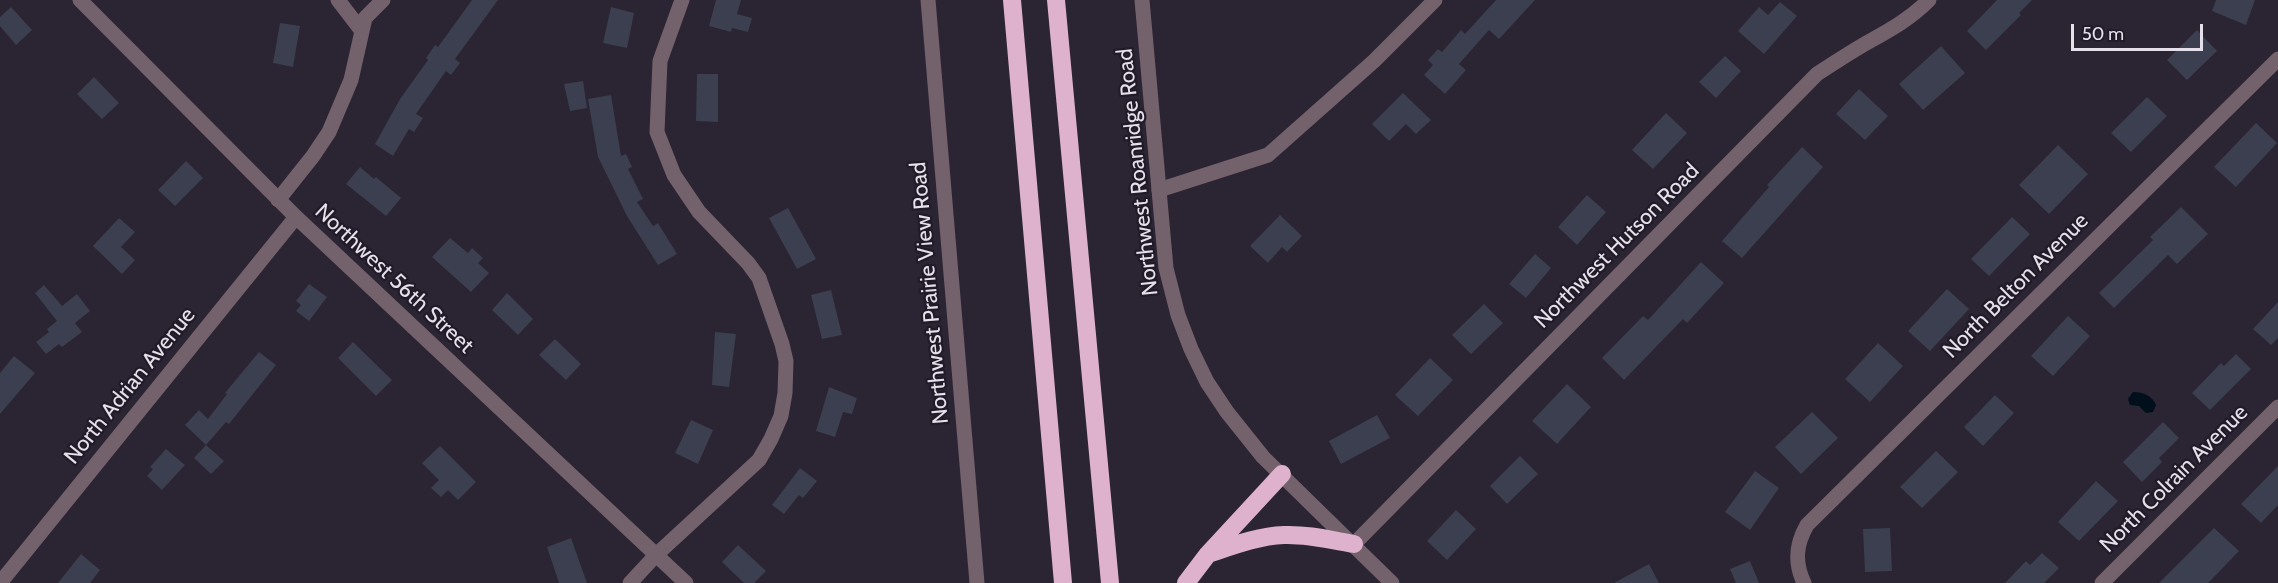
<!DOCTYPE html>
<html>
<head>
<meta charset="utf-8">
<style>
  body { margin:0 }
  #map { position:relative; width:2278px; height:583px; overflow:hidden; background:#2b2432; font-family:Cabin,sans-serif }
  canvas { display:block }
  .scale { position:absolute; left:2071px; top:24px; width:132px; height:27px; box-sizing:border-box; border:3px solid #e5e0ea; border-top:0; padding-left:8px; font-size:18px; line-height:21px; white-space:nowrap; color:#e5e0ea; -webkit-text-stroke:4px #211a28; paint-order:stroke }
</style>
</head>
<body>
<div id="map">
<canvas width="2278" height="583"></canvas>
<div class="scale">50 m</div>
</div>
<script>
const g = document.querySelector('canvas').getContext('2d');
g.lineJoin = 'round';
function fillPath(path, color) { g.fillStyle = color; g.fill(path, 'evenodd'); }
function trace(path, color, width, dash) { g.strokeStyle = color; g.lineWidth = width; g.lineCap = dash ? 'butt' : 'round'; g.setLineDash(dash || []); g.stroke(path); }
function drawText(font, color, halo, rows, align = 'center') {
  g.font = font + ' Cabin,sans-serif'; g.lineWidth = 4.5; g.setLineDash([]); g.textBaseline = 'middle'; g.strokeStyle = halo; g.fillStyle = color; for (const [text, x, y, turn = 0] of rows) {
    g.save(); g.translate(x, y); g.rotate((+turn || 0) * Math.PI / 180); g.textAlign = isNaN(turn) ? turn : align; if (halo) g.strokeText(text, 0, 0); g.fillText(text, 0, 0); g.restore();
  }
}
const water = new Path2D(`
  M 2133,392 C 2144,392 2152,396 2156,405 L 2153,412 L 2146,413 L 2139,406 L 2130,405 L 2128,399 Z`);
const building = new Path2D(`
  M 472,0 L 498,0 L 455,59 L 460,63 L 451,75 L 446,71 L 416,114 L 423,118 L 414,132 L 409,129 L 393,156 L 375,144 L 400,99 L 428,60 L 426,58 L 435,45 L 438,47 Z
  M 716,0 L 741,0 L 737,14 L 752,18 L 748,32 L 732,28 L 731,32 L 709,26 Z
  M 1496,0 L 1535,0 L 1499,39 L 1489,30 L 1459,64 L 1466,70 L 1445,94 L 1424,75 L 1433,65 L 1428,60 L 1438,49 L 1442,52 L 1461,30 L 1465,34 Z
  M 1997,0 L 2032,0 L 2019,13 L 2021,15 L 1986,50 L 1967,31 Z
  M 2216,0 L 2255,0 L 2246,25 L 2212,11 Z
  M 1780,2 L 1797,16 L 1764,54 L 1738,31 L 1759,7 L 1768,15 Z
  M 11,7 L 32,30 L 16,45 L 0,26 L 0,17 Z
  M 611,7 L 634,13 L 627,48 L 603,43 Z
  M 280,23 L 300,26 L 293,67 L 273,63 Z
  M 2197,30 L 2217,51 L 2187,80 L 2167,60 Z
  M 1941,46 L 1965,73 L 1923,110 L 1899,84 Z
  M 1725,56 L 1741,71 L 1716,98 L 1699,82 Z
  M 697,74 L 718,74 L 718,122 L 696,121 Z
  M 94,77 L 119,103 L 102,119 L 77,94 Z
  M 583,81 L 587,108 L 570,111 L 564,84 Z
  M 1859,89 L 1888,116 L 1865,140 L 1836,114 Z
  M 1403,93 L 1431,120 L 1416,134 L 1406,124 L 1389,141 L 1372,124 Z
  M 611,95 L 621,156 L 626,154 L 632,167 L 628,169 L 643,199 L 637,202 L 653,226 L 658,223 L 677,254 L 658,265 L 627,216 L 598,157 L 588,99 Z
  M 2147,97 L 2167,116 L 2131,152 L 2111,133 Z
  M 1666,113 L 1687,133 L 1653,169 L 1632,150 Z
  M 2256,123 L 2277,143 L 2236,187 L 2214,167 Z
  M 2058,145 L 2088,174 L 2049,214 L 2019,185 Z
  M 1802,147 L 1823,167 L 1742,258 L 1722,241 L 1769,187 L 1767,185 Z
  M 186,161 L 203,178 L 175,206 L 158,190 Z
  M 360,167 L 374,179 L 376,177 L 401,198 L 386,216 L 346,184 Z
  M 1587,195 L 1606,212 L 1577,245 L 1558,227 Z
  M 2181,207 L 2208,234 L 2177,264 L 2168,255 L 2114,308 L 2099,293 L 2153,240 L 2150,237 Z
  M 788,208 L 816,259 L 797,269 L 769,218 Z
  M 1280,215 L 1302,236 L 1287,252 L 1282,247 L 1268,263 L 1250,246 Z
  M 2012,217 L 2030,234 L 1989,276 L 1971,259 Z
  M 119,218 L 135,232 L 121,247 L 135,260 L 122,274 L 93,246 Z
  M 450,238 L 468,253 L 472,248 L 483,258 L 478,263 L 489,273 L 471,292 L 432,257 Z
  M 1535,254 L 1551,268 L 1526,298 L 1509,284 Z
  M 1701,262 L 1724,283 L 1687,323 L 1683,319 L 1624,380 L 1602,358 L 1643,316 L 1648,320 Z
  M 309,284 L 327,297 L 309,321 L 296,311 L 301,305 L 296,301 Z
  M 44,285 L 62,306 L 77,294 L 90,311 L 75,323 L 82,332 L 62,347 L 59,344 L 46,354 L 36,342 L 49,332 L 47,329 L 57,321 L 35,293 Z
  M 1947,289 L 1969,309 L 1930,351 L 1908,331 Z
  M 831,290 L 842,335 L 822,339 L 811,295 Z
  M 507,293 L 533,319 L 518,335 L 492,310 Z
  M 2278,302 L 2278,338 L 2271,345 L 2253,329 Z
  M 1484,304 L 1503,323 L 1471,354 L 1452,335 Z
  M 2068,316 L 2090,336 L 2053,376 L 2031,356 Z
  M 715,332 L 736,334 L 729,387 L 712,385 Z
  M 555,339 L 581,364 L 566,380 L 539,355 Z
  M 353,342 L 392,380 L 376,396 L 338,358 Z
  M 1878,343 L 1903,366 L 1870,402 L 1845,379 Z
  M 259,352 L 276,365 L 229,424 L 226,422 L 206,445 L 185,425 L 199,410 L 208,419 L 227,394 L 225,393 Z
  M 2236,354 L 2251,369 L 2210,410 L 2192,393 L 2221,363 L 2224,366 Z
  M 14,356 L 35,373 L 0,414 L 0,373 Z
  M 1430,358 L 1453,380 L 1418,416 L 1395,395 Z
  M 1567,384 L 1591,407 L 1557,444 L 1532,421 Z
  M 829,387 L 857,398 L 852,414 L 843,412 L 835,437 L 816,431 Z
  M 1995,395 L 2014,413 L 1983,446 L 1964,427 Z
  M 1812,412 L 1838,438 L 1801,474 L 1775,447 Z
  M 1377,415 L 1390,438 L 1341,464 L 1329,441 Z
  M 691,420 L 713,430 L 698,464 L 675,453 Z
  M 2163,422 L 2179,438 L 2159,458 L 2162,462 L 2142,482 L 2123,462 Z
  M 206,445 L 224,461 L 211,474 L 194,458 Z
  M 440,446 L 476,482 L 458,500 L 448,490 L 441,497 L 431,488 L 439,480 L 422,463 Z
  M 166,449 L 185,465 L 162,490 L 147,476 L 153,469 L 150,467 Z
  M 1936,451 L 1958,472 L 1922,508 L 1900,487 Z
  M 1520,456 L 1538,474 L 1507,504 L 1490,486 Z
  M 2278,466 L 2278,505 L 2261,523 L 2241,504 Z
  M 800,468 L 817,481 L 803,498 L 799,495 L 784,514 L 772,505 Z
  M 1755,471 L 1779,488 L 1750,530 L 1725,512 Z
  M 2096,481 L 2118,501 L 2079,541 L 2058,522 Z
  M 1456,510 L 1476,529 L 1447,560 L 1427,541 Z
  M 1890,528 L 1892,571 L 1865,572 L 1863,529 Z
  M 2214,528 L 2239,551 L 2214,577 L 2208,583 L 2159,583 Z
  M 571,538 L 587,583 L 559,583 L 547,547 Z
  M 738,545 L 766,571 L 754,583 L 744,583 L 722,562 Z
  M 2042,553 L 2059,568 L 2044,583 L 2005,583 L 2026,561 L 2030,565 Z
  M 81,554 L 100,570 L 90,583 L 58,583 Z
  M 1750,561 L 1759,583 L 1736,583 L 1730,569 Z
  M 1649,564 L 1659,583 L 1614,583 Z`);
const minor = new Path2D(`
  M 338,0 L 361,30
  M 1159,190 L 1268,155 L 1374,61 L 1435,0
  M 278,200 L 313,156 L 329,132 L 351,80 L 365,18 L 383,0
  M 1354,544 L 1817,74 C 1834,63 1852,51 1870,41 C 1892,29 1911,18 1929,0
  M 0,583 L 296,217
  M 630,583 L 656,555 L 759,460 L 771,439 L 781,416 L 785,393 L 786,361 L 782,344 L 759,278 L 748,263 L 699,212 L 674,175 L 657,132 L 660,61 L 682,0
  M 1804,583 C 1794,562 1796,544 1807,525 L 2278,59
  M 2102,583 L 2278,407`);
const tertiary = new Path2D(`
  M 80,0 L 296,217 L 686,583
  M 928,0 L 977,583
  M 1142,0 L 1166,268 L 1178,315 L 1191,349 L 1207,382 L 1227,412 L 1263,457 L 1392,583`);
const motorway = new Path2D(`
  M 1012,0 L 1063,583
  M 1056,0 L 1110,583
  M 1208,554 C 1232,546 1258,536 1284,535 C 1307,534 1331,540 1354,544
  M 1186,583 L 1208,554 L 1282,474`);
const streetNames = [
  ["Northwest Roanridge Road",1138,172,-96],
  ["Northwest Hutson Road",1617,246,-45],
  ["Northwest 56th Street",394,279,43],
  ["North Belton Avenue",2016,286,-45],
  ["Northwest Prairie View Road",930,293,-95],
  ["North Adrian Avenue",130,386,-51],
  ["North Colrain Avenue",2174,479,-45]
];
fillPath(water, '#000f1c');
fillPath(building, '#3b3f4f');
trace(minor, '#73616c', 15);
trace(tertiary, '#73616c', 15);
trace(motorway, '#deb1cc', 18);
drawText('22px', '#e5e0ea', '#211a28', streetNames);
</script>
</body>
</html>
